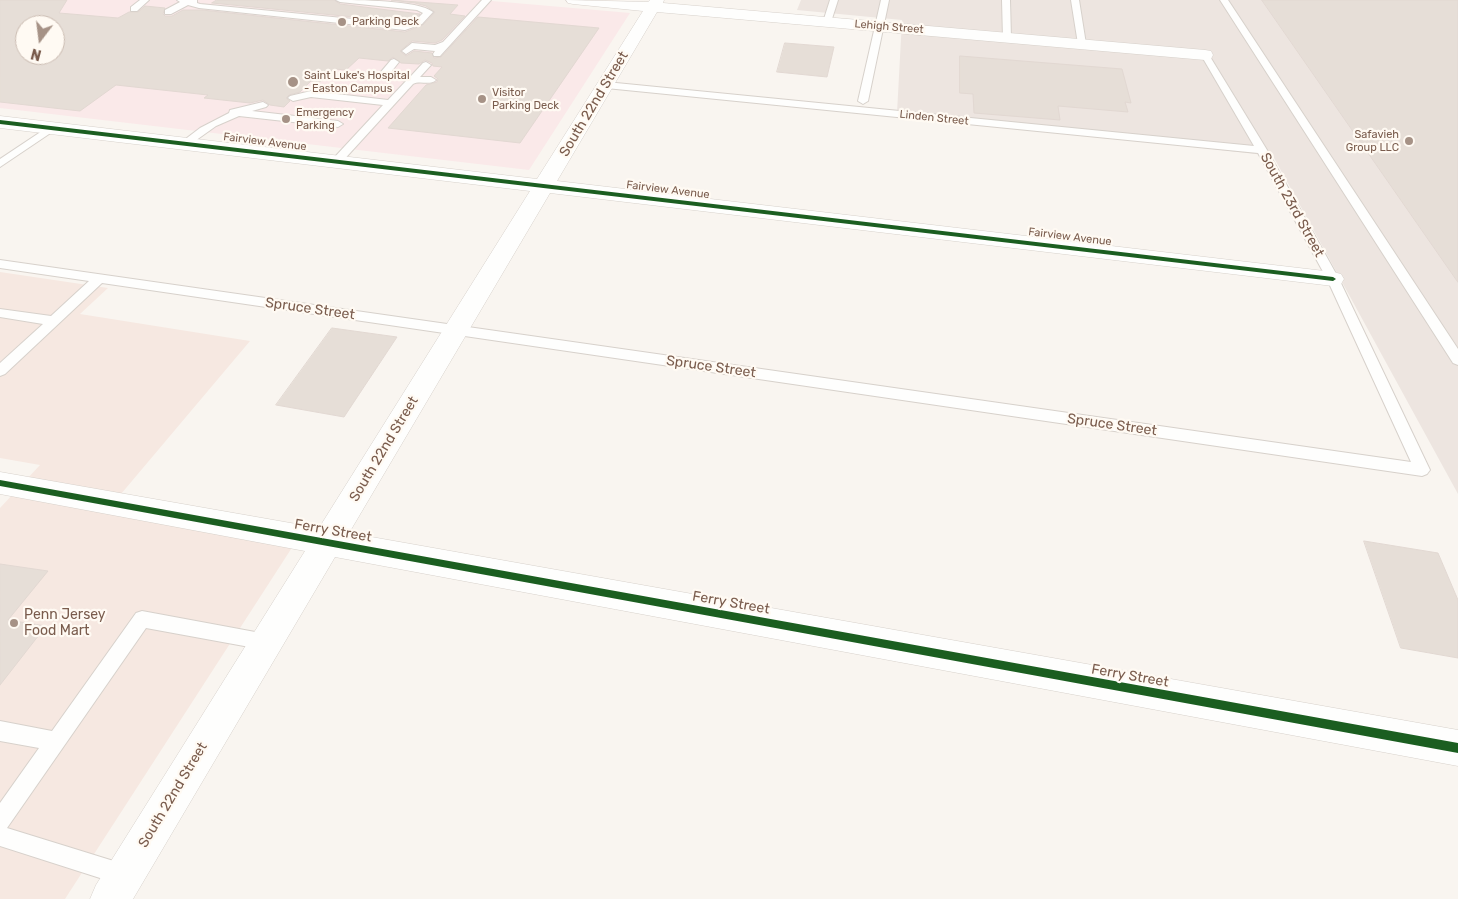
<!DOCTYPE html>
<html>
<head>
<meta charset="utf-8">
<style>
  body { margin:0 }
  #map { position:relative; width:1458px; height:899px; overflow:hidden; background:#f9f5f0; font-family:Rubik,sans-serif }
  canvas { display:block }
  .north { position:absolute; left:15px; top:15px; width:50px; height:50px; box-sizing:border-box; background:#fffaf3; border:1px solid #cabbb1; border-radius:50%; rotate:195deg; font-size:14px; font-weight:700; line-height:20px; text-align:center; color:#7a5c4d }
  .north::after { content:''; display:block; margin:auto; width:18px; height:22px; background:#a69286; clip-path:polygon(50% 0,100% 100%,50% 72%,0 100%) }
</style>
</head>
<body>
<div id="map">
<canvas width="1458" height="899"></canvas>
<div class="north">N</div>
</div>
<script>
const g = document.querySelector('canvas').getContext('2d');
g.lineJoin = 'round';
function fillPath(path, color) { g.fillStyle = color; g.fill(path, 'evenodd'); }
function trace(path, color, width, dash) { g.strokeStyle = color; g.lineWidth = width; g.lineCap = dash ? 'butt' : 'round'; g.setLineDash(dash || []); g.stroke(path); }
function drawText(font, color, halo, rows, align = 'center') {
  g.font = font + ' Rubik,sans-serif'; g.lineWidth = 4.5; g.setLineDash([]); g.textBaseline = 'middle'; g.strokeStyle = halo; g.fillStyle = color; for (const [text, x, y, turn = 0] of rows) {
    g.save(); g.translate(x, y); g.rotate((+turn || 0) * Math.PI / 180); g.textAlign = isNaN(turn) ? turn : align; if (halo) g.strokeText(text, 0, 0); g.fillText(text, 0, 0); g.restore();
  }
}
const commercial = new Path2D(`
  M 0,272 L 108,288 L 80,314 L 250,341 L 121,494 L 304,529 L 65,899 L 0,899 L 0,508 L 40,465 L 0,458 Z`);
const industrial = new Path2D(`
  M 801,0 L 1458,0 L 1458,494 L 1273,156 L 897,113 L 902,20 L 797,10 Z`);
const medical = new Path2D(`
  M 0,0 L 481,0 L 630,13 L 529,170 L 0,108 ZM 25,25 L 55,25 L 55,55 L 25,55 Z`);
const building = new Path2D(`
  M 0,0 L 67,0 L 59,13 L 118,18 L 129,12 L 138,12 L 145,6 L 165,8 L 163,14 L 165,16 L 172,16 L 183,10 L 202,10 L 405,32 L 423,25 L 435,12 L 426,6 L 415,3 L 391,0 L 458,5 L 450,14 L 465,16 L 442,40 L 435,43 L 412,41 L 400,51 L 406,56 L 414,51 L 432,53 L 434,58 L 441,57 L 478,17 L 599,28 L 520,143 L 388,128 L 426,85 L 437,82 L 438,79 L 434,76 L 442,67 L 433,66 L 432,63 L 425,60 L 419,64 L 401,63 L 393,57 L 388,61 L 359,58 L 346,70 L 334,69 L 320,82 L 311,81 L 300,92 L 289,95 L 286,98 L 290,101 L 284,107 L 270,105 L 263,100 L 250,103 L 204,98 L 208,95 L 116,85 L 80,111 L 0,102 ZM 25,25 L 55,25 L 55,55 L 25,55 Z
  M 217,0 L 334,0 L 340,4 L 420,14 L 415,18 L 404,22 L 212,3 Z
  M 1262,0 L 1458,0 L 1458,282 Z
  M 785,43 L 834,47 L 827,77 L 777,72 Z
  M 960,56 L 1122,69 L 1131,103 L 1125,102 L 1128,112 L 1058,106 L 1060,120 L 974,113 L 973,94 L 960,93 Z
  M 332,328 L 397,337 L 344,417 L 276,405 Z
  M 1364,541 L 1438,553 L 1458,600 L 1458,658 L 1401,648 Z
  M 0,564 L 48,571 L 8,620 L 46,626 L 0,685 Z`);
const lane = new Path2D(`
  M 140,0 L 149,0 L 137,11 L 131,11 L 131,7 Z
  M 177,0 L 197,0 L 197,3 L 200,4 L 404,24 L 416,20 L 423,13 L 417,10 L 340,2 L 336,0 C 357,0 418,0 433,12 L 422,24 L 405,30 L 199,8 L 188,5 L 171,14 L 165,14 L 165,10 L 180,2 Z
  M 482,0 L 491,0 L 440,56 L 434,56 L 433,54 L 435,51 L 414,49 L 406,54 L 402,51 L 412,43 L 435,45 L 443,42 Z
  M 830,0 L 838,0 L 831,22 L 827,25 L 823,22 Z
  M 881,0 L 889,0 L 868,101 L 863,104 L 858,101 Z
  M 1002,0 L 1010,0 L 1011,38 L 1007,41 L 1003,38 Z
  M 1071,0 L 1079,0 L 1086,44 L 1085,46 L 1082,47 L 1078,44 Z
  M 1220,0 L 1228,0 L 1458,349 L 1458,365 L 1453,363 Z
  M 1205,52 L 1209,55 L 1267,150 L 1339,279 L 1430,470 L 1427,474 L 1422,476 L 102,283 L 5,374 L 0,376 L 0,363 L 43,324 L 0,317 L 0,309 L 51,316 L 89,281 L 0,268 L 0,260 L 1411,462 L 1327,279 L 1258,153 L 606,88 L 601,85 L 606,82 L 1254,146 L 1201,55 Z
  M 394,59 L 399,62 L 391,72 L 411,76 L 423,63 L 426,62 L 431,65 L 420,77 L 431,77 L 436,80 C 430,86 420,80 413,84 L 340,164 L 332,164 L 331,162 L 332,160 L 383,105 L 311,97 L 293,101 L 288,98 L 290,96 L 311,91 L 388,100 L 406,81 L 382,75 L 380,73 L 391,60 Z
  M 263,102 L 268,105 L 266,107 L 252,111 L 338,121 L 343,124 L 338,127 L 239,116 L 216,126 L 188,146 L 184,147 L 179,144 L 200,128 L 229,113 L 230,110 Z
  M 51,125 L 55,126 L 55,130 L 0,167 L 0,159 Z
  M 142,611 L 266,634 L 272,636 L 275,642 L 272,648 L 266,650 L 146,628 L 7,828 L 133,867 L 136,875 L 133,883 L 125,886 L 0,846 L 0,803 L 39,748 L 0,741 L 0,721 L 52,731 L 136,613 Z`);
const street = new Path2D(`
  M 566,0 L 648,2 L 650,0 L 664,0 L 663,3 L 1205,50 L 1211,51 L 1213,55 L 1211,59 L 1205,60 L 657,12 L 557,181 L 1333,272 L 1341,274 L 1344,279 L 1341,284 L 1333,286 L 550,193 L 349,533 L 1458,730 L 1458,766 L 335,557 L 133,899 L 90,899 L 96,885 L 305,551 L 0,494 L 0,472 L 319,528 L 530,191 L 0,128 L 0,116 L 537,179 L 643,11 L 573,4 L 568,3 Z`);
const cycleway = new Path2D(`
  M 0,120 L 1333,277 L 1336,279 L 1333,281 L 0,124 Z
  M 0,480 L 1458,743 L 1458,753 L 0,486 Z`);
const markers = [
  [342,22,5,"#a69286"],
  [293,82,6,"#a69286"],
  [482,99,5,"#a69286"],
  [286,119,5,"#a69286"],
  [1409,141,5,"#a69286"],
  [14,623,5,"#a69286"]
];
const farPoinames = [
  ["Parking Deck",352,22],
  ["Saint Luke's Hospital",304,76],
  ["- Easton Campus",304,89],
  ["Visitor",492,93],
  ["Parking Deck",492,106],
  ["Emergency",296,113],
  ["Parking",296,126],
  ["Safavieh",1399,135,"right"],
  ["Group LLC",1399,148,"right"]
];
const farStreetnames = [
  ["Lehigh Street",889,27,5],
  ["Linden Street",934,118,6],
  ["Fairview Avenue",265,142,7],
  ["Fairview Avenue",668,190,7],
  ["Fairview Avenue",1070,237,7]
];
const streetNames = [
  ["South 22nd Street",594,104,-59],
  ["South 23rd Street",1292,205,61],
  ["Spruce Street",310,309,8],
  ["Spruce Street",711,367,8],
  ["Spruce Street",1112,425,8],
  ["South 22nd Street",384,449,-59],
  ["Ferry Street",333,531,10],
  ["Ferry Street",731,603,10],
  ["Ferry Street",1130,676,10],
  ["South 22nd Street",173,795,-59]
];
const poiNames = [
  ["Penn Jersey",24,615],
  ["Food Mart",24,631]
];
fillPath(commercial, '#f6e8e1');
fillPath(industrial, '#ede5e0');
fillPath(medical, '#fae9e9');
fillPath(building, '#e6ded7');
trace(building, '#e2d8d2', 1);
trace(lane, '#d7d1cb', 2);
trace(street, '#d7d1cb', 1);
fillPath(lane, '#fefefd');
fillPath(street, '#fefefd');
fillPath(cycleway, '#1b5e20');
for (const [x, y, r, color] of markers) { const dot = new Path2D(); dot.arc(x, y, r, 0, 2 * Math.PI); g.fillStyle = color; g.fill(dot); trace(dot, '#fffaf3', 2); }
drawText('11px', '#7a5c4d', '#fffaf3', farPoinames, 'left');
drawText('11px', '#7a5c4d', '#fffaf3', farStreetnames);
drawText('14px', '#7a5c4d', '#fffaf3', streetNames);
drawText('14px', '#7a5c4d', '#fffaf3', poiNames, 'left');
</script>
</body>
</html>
